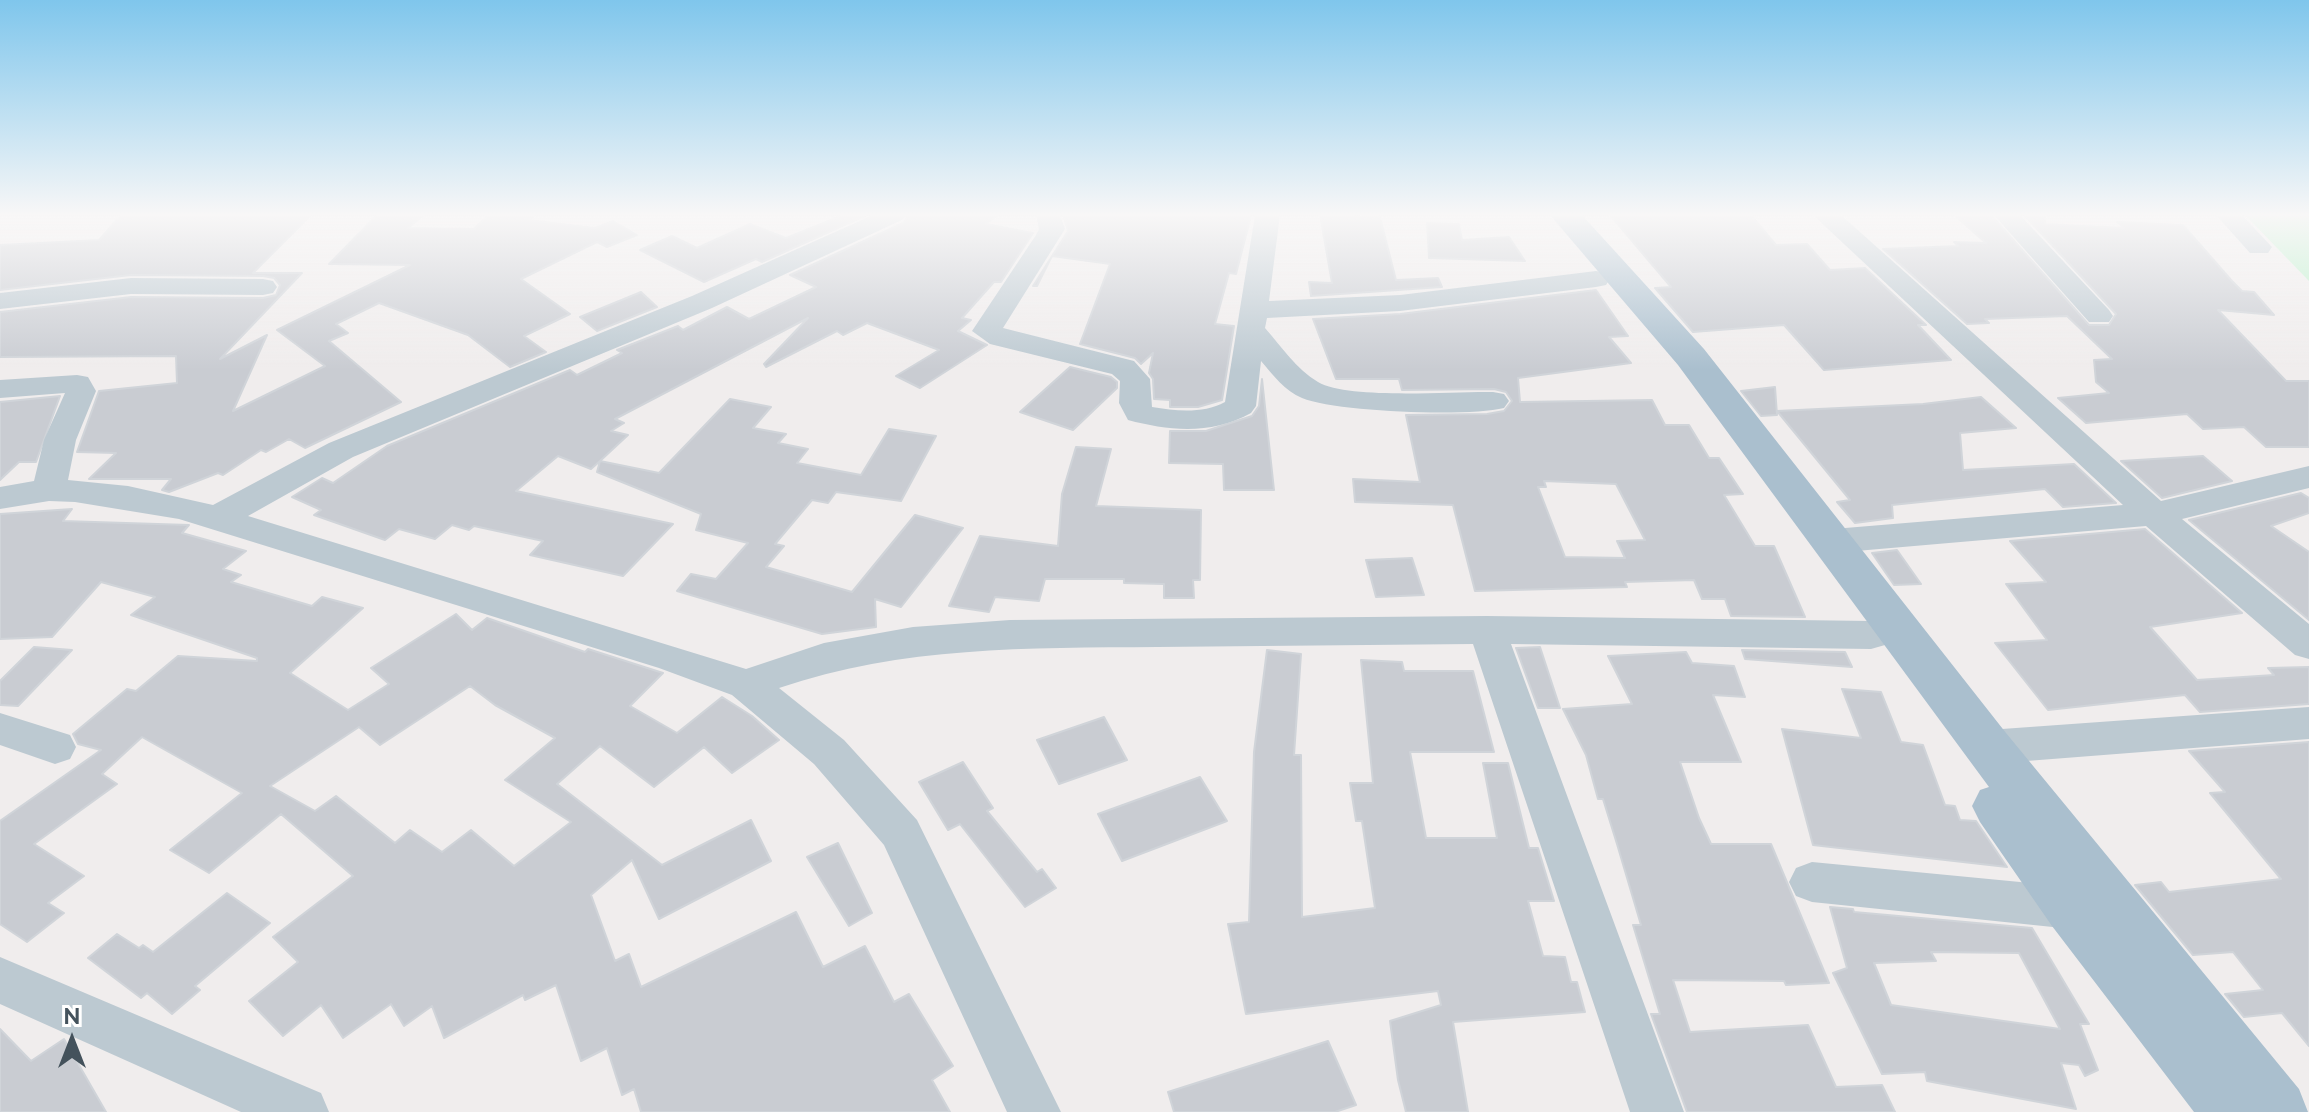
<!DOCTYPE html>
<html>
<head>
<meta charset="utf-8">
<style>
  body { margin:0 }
  #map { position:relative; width:2309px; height:1112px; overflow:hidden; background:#f0eded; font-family:Raleway,sans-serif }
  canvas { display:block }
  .north { position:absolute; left:32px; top:1000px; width:80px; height:80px; -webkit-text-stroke:6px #fff; paint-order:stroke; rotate:0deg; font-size:22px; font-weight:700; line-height:32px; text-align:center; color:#44525c }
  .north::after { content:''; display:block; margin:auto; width:28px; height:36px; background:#44525c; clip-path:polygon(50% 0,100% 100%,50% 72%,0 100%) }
</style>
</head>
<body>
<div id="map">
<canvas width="2309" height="1112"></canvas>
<div class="north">N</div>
</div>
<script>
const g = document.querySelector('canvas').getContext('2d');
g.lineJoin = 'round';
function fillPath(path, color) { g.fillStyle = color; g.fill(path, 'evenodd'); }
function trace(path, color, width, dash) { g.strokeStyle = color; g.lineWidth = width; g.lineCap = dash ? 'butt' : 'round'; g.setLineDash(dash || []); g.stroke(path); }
const green = new Path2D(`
  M 2245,215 L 2309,215 L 2309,281 Z`);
const building = new Path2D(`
  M 121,215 L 311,215 L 253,273 L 302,273 L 220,359 L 267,335 L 233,411 L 325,366 L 277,330 L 410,265 L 329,264 L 377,215 L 424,215 L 408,228 L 474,229 L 488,215 L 535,215 L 529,220 L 595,228 L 613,221 L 637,235 L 607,247 L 597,242 L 521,279 L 570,314 L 524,336 L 546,352 L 510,367 L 468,335 L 379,303 L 336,324 L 348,333 L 329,341 L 401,402 L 305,448 L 289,439 L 266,452 L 261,450 L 223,475 L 218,473 L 169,492 L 162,490 L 171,479 L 89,479 L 116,453 L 77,452 L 99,391 L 177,383 L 176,356 L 0,357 L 0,312 L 131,297 L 263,298 L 276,295 L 280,285 L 274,278 L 263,276 L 131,275 L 0,290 L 0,245 L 99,240 Z
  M 843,215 L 867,215 L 762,262 L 756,259 L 704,282 L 640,250 L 672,236 L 697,248 L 750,224 L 786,238 Z
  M 909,215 L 998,215 L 986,224 L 1033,233 L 1001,282 L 994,282 L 962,318 L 971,320 L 958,331 L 987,345 L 920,388 L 896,376 L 939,350 L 867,323 L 843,335 L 837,331 L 766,367 L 764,364 L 808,318 L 615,419 L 624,423 L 611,431 L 628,435 L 600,461 L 659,473 L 730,399 L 771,407 L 753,428 L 786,434 L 778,443 L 808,449 L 797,463 L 861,475 L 889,429 L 936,436 L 901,501 L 836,492 L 828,503 L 812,500 L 775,544 L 784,546 L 766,567 L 852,592 L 915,515 L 963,528 L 901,607 L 875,599 L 876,627 L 822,634 L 677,591 L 691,574 L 716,579 L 748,543 L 696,530 L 701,514 L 597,472 L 600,461 L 591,469 L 558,456 L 516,491 L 673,524 L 623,576 L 530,555 L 543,541 L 474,526 L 469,530 L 452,525 L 435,539 L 399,529 L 385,540 L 314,515 L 321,510 L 292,497 L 322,478 L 333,483 L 387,446 L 570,370 L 577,375 L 622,353 L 617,350 L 678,326 L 683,330 L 727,307 L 749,319 L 816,287 L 790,275 L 903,223 Z
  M 1063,215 L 1251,216 L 1236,274 L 1229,273 L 1215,324 L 1234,326 L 1222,400 L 1198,407 L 1170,407 L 1170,400 L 1154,399 L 1153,379 L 1149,373 L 1153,353 L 1141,364 L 1135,358 L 1080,344 L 1110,264 L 1052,256 L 1037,286 L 1033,286 L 1068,231 Z
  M 1320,215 L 1380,217 L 1396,280 L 1438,278 L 1442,287 L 1311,296 L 1309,282 L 1332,283 Z
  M 1610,215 L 1751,215 L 1776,245 L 1807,244 L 1830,270 L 1865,268 L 1926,325 L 1918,325 L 1951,360 L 1824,370 L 1784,325 L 1693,332 L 1655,288 L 1671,287 Z
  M 1954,215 L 1991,215 L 2089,325 L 2109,325 L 2116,314 L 2024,215 L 2045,215 L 2045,224 L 2124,228 L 2117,222 L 2183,225 L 2232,281 L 2242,291 L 2254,292 L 2274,315 L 2218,310 L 2286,381 L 2309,381 L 2309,447 L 2266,447 L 2244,427 L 2203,429 L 2187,414 L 2086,423 L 2058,398 L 2109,393 L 2096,382 L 2094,360 L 2112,359 L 2067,316 L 1985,319 L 1989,323 L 1967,324 L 1883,249 L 1958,246 L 1954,242 L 1986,243 Z
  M 1427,223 L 1459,224 L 1462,240 L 1509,237 L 1525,261 L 1429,258 Z
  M 1596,290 L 1628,336 L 1609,337 L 1631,363 L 1518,378 L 1520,402 L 1652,400 L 1665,425 L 1689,425 L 1709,458 L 1719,458 L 1743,494 L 1724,495 L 1755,546 L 1774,546 L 1805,617 L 1731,616 L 1725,599 L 1702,599 L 1694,580 L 1625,582 L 1627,587 L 1475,591 L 1453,505 L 1355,502 L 1353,479 L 1420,482 L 1406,415 L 1487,414 L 1504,411 L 1512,401 L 1506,392 L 1494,389 L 1402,390 L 1399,379 L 1336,379 L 1313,319 L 1400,314 ZM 1544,481 L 1616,484 L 1645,540 L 1617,541 L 1625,558 L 1565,557 L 1538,487 L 1546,487 Z
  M 641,292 L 657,307 L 597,331 L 580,317 Z
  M 1070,367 L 1111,377 L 1117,382 L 1117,388 L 1073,430 L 1020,412 Z
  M 1262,379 L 1274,490 L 1224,490 L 1223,464 L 1169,463 L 1170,431 L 1206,431 L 1252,416 L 1259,406 Z
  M 1775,387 L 1777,415 L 1761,416 L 1741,391 Z
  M 60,396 L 36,462 L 19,462 L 0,480 L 0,402 Z
  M 1981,397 L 2016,428 L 1960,433 L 1963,470 L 2074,464 L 2116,503 L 2063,507 L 2045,489 L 1892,505 L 1893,518 L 1855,523 L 1837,502 L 1850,500 L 1777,411 L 1923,404 Z
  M 1076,447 L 1111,449 L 1096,506 L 1201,510 L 1200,580 L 1193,580 L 1194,598 L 1164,598 L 1164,584 L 1124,583 L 1124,579 L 1045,579 L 1039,601 L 995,597 L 989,612 L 949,606 L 980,536 L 1058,546 L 1062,494 Z
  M 2203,456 L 2232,481 L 2162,498 L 2121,461 Z
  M 2301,493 L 2309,498 L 2309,513 L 2271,526 L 2309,552 L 2309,620 L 2189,520 Z
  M 72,509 L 63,521 L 189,525 L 182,533 L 246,551 L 223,569 L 241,575 L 231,582 L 312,606 L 322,597 L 363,608 L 290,673 L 348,710 L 389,684 L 371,668 L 456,614 L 472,630 L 487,618 L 585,652 L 588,649 L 663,673 L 630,706 L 677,733 L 722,697 L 752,716 L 779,740 L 732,773 L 704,747 L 654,787 L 600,746 L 557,784 L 662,865 L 751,820 L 771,861 L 659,919 L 632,860 L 591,895 L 615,961 L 629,954 L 641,987 L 796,912 L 823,967 L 865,946 L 894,1002 L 909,994 L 953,1066 L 932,1080 L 950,1112 L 641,1112 L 634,1089 L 622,1095 L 607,1048 L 581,1061 L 556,985 L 525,1000 L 523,995 L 444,1038 L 432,1006 L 404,1026 L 391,1004 L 343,1038 L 321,1005 L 283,1036 L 249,1001 L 298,962 L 273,937 L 353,876 L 281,814 L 209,873 L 170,850 L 242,793 L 142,737 L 102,774 L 117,784 L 34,844 L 84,876 L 48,903 L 64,913 L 27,942 L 0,924 L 0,821 L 101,750 L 78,744 L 73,734 L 127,689 L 136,691 L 178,656 L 257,661 L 257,658 L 131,615 L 155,597 L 101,582 L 52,637 L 0,639 L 0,514 ZM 470,686 L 495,705 L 555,738 L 505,780 L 571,822 L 514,866 L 471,830 L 442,852 L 410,830 L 395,843 L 336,796 L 315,811 L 270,786 L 359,727 L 380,745 Z
  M 2145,529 L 2242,613 L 2150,627 L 2197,680 L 2274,675 L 2268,668 L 2309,667 L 2309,704 L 2200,712 L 2185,695 L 2048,710 L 1995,643 L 2047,640 L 2006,584 L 2046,582 L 2010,541 Z
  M 1897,550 L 1921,584 L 1894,585 L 1872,553 Z
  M 1412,558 L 1424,595 L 1376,597 L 1366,560 Z
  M 34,647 L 72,650 L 18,706 L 0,705 L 0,681 Z
  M 1540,647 L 1560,708 L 1538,708 L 1516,648 Z
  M 1267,650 L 1301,654 L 1294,755 L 1301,755 L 1302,917 L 1375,908 L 1362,821 L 1356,821 L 1350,783 L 1373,783 L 1361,660 L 1402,662 L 1404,671 L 1473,671 L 1494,752 L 1410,752 L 1426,838 L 1497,838 L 1483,763 L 1508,763 L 1529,848 L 1538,848 L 1554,901 L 1528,901 L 1543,956 L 1565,957 L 1571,982 L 1577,982 L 1585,1012 L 1453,1022 L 1468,1112 L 1406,1112 L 1398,1080 L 1390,1021 L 1441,1005 L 1438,991 L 1246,1014 L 1228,924 L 1249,922 L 1254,752 Z
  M 1742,650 L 1845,652 L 1852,667 L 1745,659 Z
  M 1686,652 L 1692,663 L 1734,666 L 1745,697 L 1713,695 L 1741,762 L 1680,762 L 1699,818 L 1711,844 L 1771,844 L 1829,983 L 1786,985 L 1784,981 L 1673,980 L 1690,1032 L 1808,1025 L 1836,1087 L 1882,1085 L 1895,1112 L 1687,1112 L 1651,1014 L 1660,1014 L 1633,925 L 1641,925 L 1617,844 L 1603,799 L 1598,799 L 1586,755 L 1563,709 L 1632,704 L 1608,656 Z
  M 1842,689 L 1881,692 L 1901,742 L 1923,745 L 1945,805 L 1955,806 L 1960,820 L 1976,821 L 2007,867 L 1813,845 L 1782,729 L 1861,738 Z
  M 1104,717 L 1127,760 L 1059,784 L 1037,740 Z
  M 2309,742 L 2309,1046 L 2282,1013 L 2244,1017 L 2225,994 L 2263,990 L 2233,952 L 2193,955 L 2135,885 L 2161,882 L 2169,892 L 2281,879 L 2210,793 L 2225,792 L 2189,751 Z
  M 963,762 L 993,808 L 987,811 L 1037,872 L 1042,869 L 1056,888 L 1025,907 L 960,824 L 948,830 L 919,782 Z
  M 1200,777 L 1227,821 L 1122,861 L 1098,814 Z
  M 838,843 L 872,913 L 849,926 L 807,857 Z
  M 227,893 L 270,923 L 195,986 L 200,990 L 172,1014 L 147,993 L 141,998 L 88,958 L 117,934 L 139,948 L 143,945 L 153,952 Z
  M 1830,907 L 1853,909 L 1854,912 L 2032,928 L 2089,1024 L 2080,1024 L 2098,1070 L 2085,1076 L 2079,1065 L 2061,1063 L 2076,1109 L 1927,1081 L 1925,1072 L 1882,1074 L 1833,973 L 1847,968 ZM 1931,952 L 2019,953 L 2060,1029 L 1891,1005 L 1874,963 L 1936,961 Z
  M 0,1029 L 31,1061 L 64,1039 L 106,1112 L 0,1112 Z
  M 1328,1041 L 1356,1105 L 1335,1112 L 1174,1112 L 1168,1092 Z`);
const minor = new Path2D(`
  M 873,215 L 906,215 L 902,220 L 712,308 L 353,457 L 248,516 L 746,669 L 824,643 L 913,627 L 1010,620 L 1487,616 L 1871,621 L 1885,625 L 1890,635 L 1885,645 L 1871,649 L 1511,644 L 1684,1112 L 1630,1112 L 1473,644 C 1367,645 1262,646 1157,647 C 1028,648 902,646 779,688 L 844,740 L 917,820 L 1061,1112 L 1007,1112 L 884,845 L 814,764 L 732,695 L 659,668 L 179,519 L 75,502 L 49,501 L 0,509 L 0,487 L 34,481 L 44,440 L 65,393 L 0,398 L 0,380 L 77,375 L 88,377 L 96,391 L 76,440 L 68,480 L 128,486 L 213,505 L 329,443 L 692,296 Z
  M 1036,215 L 1060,215 L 1065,229 L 1003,328 L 1134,361 L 1150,379 L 1152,407 C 1176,411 1203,414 1225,402 L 1255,215 L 1280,215 L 1269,301 L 1400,295 L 1596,271 L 1606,273 L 1610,279 L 1606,285 L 1596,287 L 1400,311 L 1267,318 L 1265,328 C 1282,347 1296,369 1318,382 C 1349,400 1454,391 1493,392 L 1504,394 L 1509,401 L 1504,408 C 1468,417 1336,412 1302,398 C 1285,391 1273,375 1261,361 L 1256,406 L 1251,413 C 1212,435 1169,431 1128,420 L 1119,403 L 1120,381 L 1112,374 L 990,344 L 972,331 L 1036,235 L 1039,229 Z
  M 1813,215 L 1841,215 L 2161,501 L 2309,466 L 2309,488 L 2182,519 L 2309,624 L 2309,659 L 2295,655 L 2146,526 L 1833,553 L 1820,549 L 1815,541 L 1820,533 L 1833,529 L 2123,505 Z
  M 1994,215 L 2020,215 L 2109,310 L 2113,316 L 2109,322 L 2089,322 Z
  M 2216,215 L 2242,215 L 2272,247 L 2268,253 L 2250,253 Z
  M 131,278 L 263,279 L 273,281 L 277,287 L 273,293 L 263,295 L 131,294 L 0,309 L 0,293 Z
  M 2309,707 L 2309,739 L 1988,764 L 1973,759 L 1967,747 L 1973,735 L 1988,730 Z
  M 0,713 L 70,735 L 76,747 L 70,759 L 55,764 L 0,745 Z
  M 1812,862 L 2072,887 L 2089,893 L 2095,908 L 2089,923 L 2072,929 L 1812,902 L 1796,896 L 1789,882 L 1796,868 Z
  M 0,957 L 321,1093 L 329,1112 L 241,1112 L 0,1004 Z`);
const major = new Path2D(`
  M 1550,215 L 1582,215 L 1704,349 L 2006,733 L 2299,1089 L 2308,1112 L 2194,1112 L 2052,926 L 1980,822 L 1972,806 L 1980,790 L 1989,787 L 1678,365 Z`);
fillPath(green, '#b7f2c9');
fillPath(building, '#c9ccd2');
trace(building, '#d0d4d9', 2);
fillPath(minor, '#bcc9d1');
fillPath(major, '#aabfce');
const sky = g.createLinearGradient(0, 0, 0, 370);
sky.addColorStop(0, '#7fc6ec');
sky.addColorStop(0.58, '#f8f7f7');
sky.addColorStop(1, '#f8f7f700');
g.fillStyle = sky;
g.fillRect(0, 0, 2309, 370);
</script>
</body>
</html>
